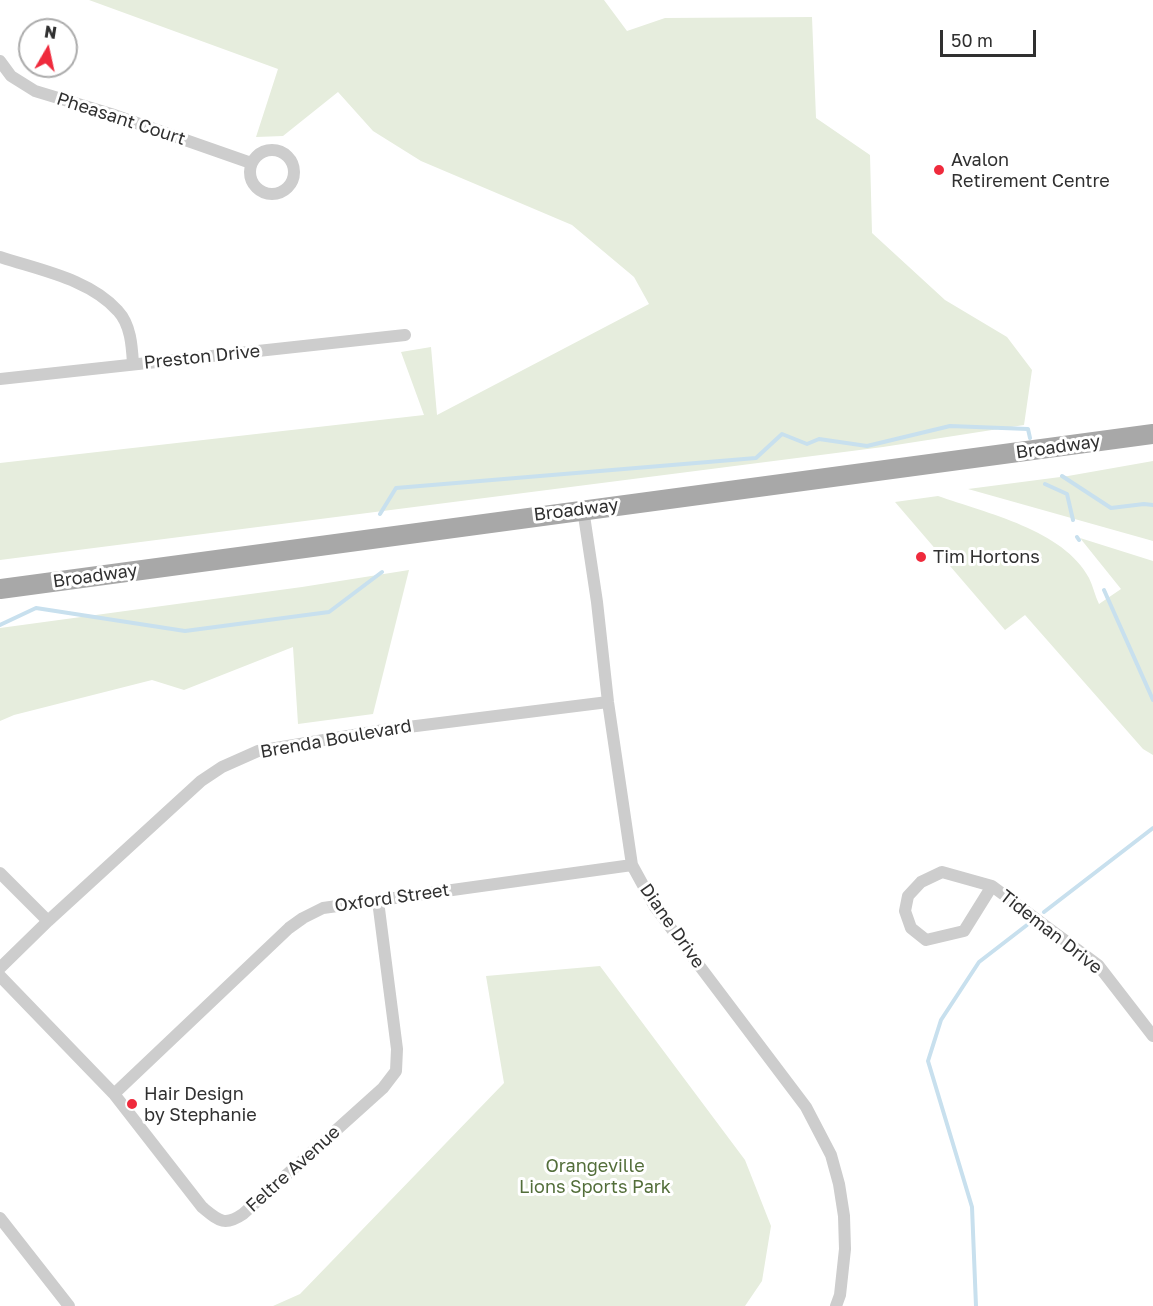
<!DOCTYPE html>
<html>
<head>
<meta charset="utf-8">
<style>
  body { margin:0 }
  #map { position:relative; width:1153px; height:1306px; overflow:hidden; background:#fff; font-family:"Golos Text",sans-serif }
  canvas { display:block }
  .north { position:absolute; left:18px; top:18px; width:60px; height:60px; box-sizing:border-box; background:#fff; border:2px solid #acacac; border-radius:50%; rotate:9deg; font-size:16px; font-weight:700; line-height:24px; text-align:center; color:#303030 }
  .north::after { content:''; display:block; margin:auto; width:21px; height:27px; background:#ef2a3c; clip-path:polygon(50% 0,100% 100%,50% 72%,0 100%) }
  .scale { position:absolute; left:940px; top:30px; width:96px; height:27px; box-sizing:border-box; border:3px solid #303030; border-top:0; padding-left:8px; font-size:18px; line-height:21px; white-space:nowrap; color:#303030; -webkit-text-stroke:4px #fff; paint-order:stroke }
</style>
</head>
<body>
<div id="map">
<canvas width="1153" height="1306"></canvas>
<div class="north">N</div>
<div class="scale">50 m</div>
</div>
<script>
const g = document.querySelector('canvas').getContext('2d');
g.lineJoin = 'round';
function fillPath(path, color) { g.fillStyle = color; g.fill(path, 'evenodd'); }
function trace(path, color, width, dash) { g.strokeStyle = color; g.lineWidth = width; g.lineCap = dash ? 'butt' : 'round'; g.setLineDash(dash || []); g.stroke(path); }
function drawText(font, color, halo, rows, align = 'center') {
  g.font = font + ' "Golos Text",sans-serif'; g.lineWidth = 6; g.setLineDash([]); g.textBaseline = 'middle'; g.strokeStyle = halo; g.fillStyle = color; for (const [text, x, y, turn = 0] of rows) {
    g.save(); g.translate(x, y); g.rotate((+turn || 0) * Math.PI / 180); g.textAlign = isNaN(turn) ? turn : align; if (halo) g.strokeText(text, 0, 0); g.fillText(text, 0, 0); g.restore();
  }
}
const green = new Path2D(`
  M 89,0 L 604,0 L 627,31 L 665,18 L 812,17 L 816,118 L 870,155 L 872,233 L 945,300 L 1007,337 L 1032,370 L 1024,425 L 883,447 L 0,560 L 0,463 L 424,415 L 401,352 L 431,347 L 437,415 L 649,304 L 634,277 L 572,225 L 421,161 L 373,131 L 338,92 L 283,136 L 256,137 L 278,69 Z
  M 1153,461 L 1153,541 L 968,489 L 1068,476 Z
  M 938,496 C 986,513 1064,530 1089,578 C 1093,586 1095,596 1099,604 L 1121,589 L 1080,538 L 1153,561 L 1153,755 L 1143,749 L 1025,615 L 1005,630 L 895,502 Z
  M 409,570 L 373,714 L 298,724 L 293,647 L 184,690 L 152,680 L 14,715 L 0,721 L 0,628 L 302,587 Z
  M 600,966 L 745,1160 L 771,1226 L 762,1281 L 745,1306 L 273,1306 L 300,1294 L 504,1083 L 486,976 Z`);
const stream = new Path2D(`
  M 1062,476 L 1111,508 L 1144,504 L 1153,505
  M 1045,484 L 1067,494 L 1073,520
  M 380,514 L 396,488 L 756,458 L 782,434 L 807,444 L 819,439 L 867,446 L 950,426 L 1028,429 L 1030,438
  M 1077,537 L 1079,540
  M 1104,590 L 1153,700
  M 0,625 L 36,608 L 185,631 L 329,612 L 382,572
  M 1044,912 L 1153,828
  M 976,1306 L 972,1207 L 928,1061 L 941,1020 L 979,962 L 1027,925`);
const minor = new Path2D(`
  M 0,61 L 11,76 L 35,91 L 111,114 L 251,163
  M250 172a22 22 0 1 1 44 0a22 22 0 1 1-44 0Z
  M 0,257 C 39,270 90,279 118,311 C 131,325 132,347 133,364
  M 0,379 L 405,335
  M 583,509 L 597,602 L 608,702 L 632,865 L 655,907 L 806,1107 L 831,1155 L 839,1184 L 844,1216 L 845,1249 L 840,1295 L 836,1306
  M 0,873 L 48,921
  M 992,886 L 964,931 L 926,940 L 911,928 L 905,911 L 908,896 L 921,882 L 942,872 L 992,886 L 1098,965 L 1153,1036
  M 0,968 L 48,921 L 201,781 L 222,767 L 258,751 L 384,730 L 608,702
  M 0,976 L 114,1094 L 202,1207 C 218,1220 224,1227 243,1214 L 383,1088 L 396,1071 L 397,1049 L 378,901
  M 114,1094 L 289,928 L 303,918 L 323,908 L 632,865
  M 0,1218 L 69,1306`);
const primary = new Path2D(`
  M 0,589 L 1153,434`);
const markers = [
  [939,170,6,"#ef2a3c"],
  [921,557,6,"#ef2a3c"],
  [132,1104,6,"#ef2a3c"]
];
const streetNames = [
  ["Pheasant Court",121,119,18],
  ["Preston Drive",202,357,-6],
  ["Broadway",1058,447,-8],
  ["Broadway",576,510,-7],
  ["Broadway",95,576,-8],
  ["Brenda Boulevard",336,739,-10],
  ["Oxford Street",392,898,-8],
  ["Diane Drive",672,926,55],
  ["Tideman Drive",1051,932,38],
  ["Feltre Avenue",293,1169,-42]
];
const poiNames = [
  ["Avalon",951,160],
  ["Retirement Centre",951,181],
  ["Tim Hortons",933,557],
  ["Hair Design",144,1094],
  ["by Stephanie",144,1115]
];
const parkNames = [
  ["Orangeville",595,1166],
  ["Lions Sports Park",595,1187]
];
fillPath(green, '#e6eddd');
trace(stream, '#c8e0ee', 4);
trace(minor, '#cdcdcd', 12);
trace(primary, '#a8a8a8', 20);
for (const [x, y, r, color] of markers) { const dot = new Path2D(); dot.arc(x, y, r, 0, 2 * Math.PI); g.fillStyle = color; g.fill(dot); trace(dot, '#fff', 2); }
drawText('18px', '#303030', '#fff', streetNames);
drawText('18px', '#303030', '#fff', poiNames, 'left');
drawText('18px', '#536e3a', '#fff', parkNames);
</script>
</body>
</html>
